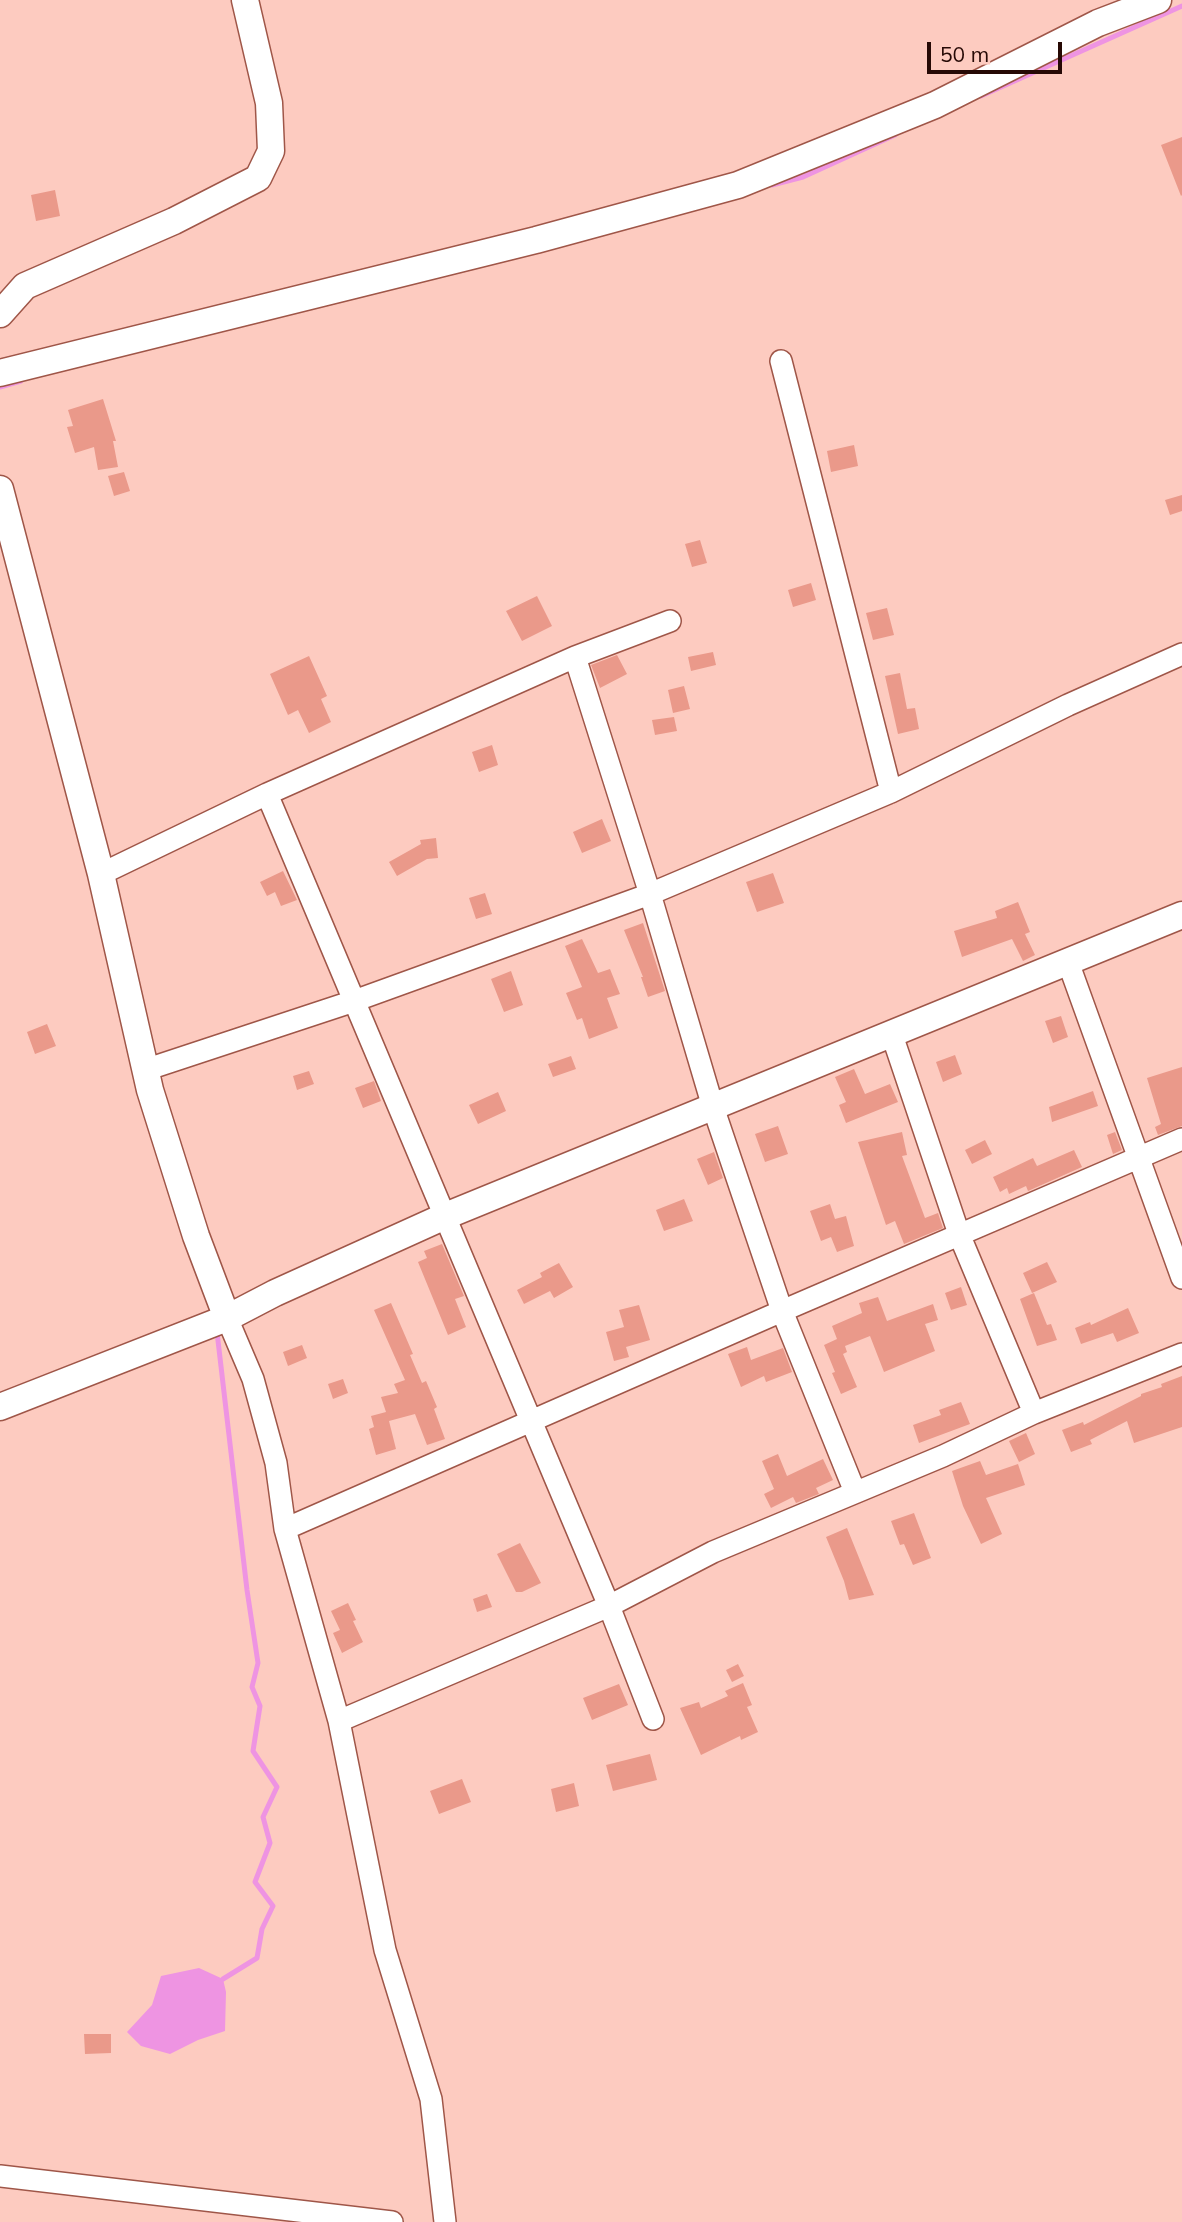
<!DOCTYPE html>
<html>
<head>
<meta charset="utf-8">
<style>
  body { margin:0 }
  #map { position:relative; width:1182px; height:2222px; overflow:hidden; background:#fdcbc0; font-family:Mulish,sans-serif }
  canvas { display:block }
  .scale { position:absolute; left:927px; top:42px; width:135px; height:32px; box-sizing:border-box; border:4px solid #260905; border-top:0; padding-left:9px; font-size:21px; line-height:24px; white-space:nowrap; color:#260905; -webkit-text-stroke:5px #fdcbc0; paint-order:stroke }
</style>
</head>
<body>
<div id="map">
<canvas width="1182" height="2222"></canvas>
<div class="scale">50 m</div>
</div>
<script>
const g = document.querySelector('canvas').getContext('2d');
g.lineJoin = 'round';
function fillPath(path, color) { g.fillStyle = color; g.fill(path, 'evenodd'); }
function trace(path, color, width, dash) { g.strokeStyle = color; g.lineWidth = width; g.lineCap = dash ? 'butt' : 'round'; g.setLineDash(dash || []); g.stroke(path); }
const water = new Path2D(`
  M 199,1968 L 223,1979 L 226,1992 L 225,2031 L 198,2040 L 170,2054 L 141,2046 L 127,2032 L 152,2005 L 161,1976 Z`);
const stream = new Path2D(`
  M 981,96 L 1182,6
  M 772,185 L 803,177 L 895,135
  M 0,387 L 21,381
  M 217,1332 L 247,1590 L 258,1663 L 252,1687 L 260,1706 L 253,1751 L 277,1787 L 263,1817 L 270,1843 L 255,1882 L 273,1906 L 262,1929 L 257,1958 L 223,1979`);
const building = new Path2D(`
  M 1182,137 L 1182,195 L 1181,196 L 1161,145 Z
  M 55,190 L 60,216 L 36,221 L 31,195 Z
  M 103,399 L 116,441 L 113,441 L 118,467 L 98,470 L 94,447 L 75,453 L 67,427 L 73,426 L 68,410 Z
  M 854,445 L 858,466 L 831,472 L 827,451 Z
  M 124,472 L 130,491 L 114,496 L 108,476 Z
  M 1182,495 L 1182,511 L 1170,515 L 1165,500 Z
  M 700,540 L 707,563 L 692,567 L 685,544 Z
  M 811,583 L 816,600 L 793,607 L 788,590 Z
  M 537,596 L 552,626 L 522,641 L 506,611 Z
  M 887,608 L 894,635 L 873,640 L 866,613 Z
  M 713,652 L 716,665 L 691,671 L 688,657 Z
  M 617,655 L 627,674 L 600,688 L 591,665 Z
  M 309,656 L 327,696 L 321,699 L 331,722 L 309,733 L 298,710 L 288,715 L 270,674 Z
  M 900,673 L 907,709 L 915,708 L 919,729 L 898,734 L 885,676 Z
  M 684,686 L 690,709 L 673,713 L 668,690 Z
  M 674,717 L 677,731 L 655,735 L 652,720 Z
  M 492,745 L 498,765 L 479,772 L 472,752 Z
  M 602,819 L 611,841 L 582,853 L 573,832 Z
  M 436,838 L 438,858 L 427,859 L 397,876 L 389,862 L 421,844 L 420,840 Z
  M 283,871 L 297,900 L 281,906 L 275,892 L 267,896 L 260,882 Z
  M 773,873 L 784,903 L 757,912 L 746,882 Z
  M 485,893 L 492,914 L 476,919 L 469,898 Z
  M 1018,902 L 1030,932 L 1025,934 L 1035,955 L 1023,961 L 1012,939 L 962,957 L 954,931 L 997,918 L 995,911 Z
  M 643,923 L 665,991 L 648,997 L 641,977 L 643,977 L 624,930 Z
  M 582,939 L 598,973 L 610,969 L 620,994 L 607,998 L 618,1028 L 589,1039 L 582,1018 L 577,1020 L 566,993 L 582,987 L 565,946 Z
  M 511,971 L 523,1005 L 504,1012 L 491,979 Z
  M 1061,1016 L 1068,1037 L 1053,1043 L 1045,1021 Z
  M 47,1024 L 56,1046 L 35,1054 L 27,1032 Z
  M 955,1055 L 962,1074 L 943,1082 L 936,1062 Z
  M 571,1056 L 576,1069 L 553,1077 L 548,1064 Z
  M 1182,1067 L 1182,1126 L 1158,1135 L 1155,1127 L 1161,1124 L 1147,1078 Z
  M 854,1069 L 865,1094 L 890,1084 L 898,1102 L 846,1123 L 839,1105 L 846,1102 L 835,1077 Z
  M 309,1071 L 314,1084 L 297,1090 L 293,1076 Z
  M 374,1081 L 381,1101 L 363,1108 L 355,1088 Z
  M 1093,1091 L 1098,1106 L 1052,1122 L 1049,1107 Z
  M 498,1092 L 506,1111 L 478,1124 L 469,1105 Z
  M 778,1126 L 788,1154 L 765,1162 L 755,1134 Z
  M 902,1132 L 907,1155 L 902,1156 L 925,1218 L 938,1213 L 943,1228 L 904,1244 L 895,1221 L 886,1225 L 858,1142 Z
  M 1115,1132 L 1122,1150 L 1113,1154 L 1107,1135 Z
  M 985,1140 L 992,1154 L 972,1164 L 965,1150 Z
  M 1074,1150 L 1082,1167 L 1028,1191 L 1026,1186 L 1009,1194 L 1007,1188 L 1000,1192 L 993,1177 L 1033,1158 L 1037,1166 Z
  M 714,1152 L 723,1178 L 708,1185 L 697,1159 Z
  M 684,1199 L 693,1221 L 664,1231 L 656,1210 Z
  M 830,1204 L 835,1219 L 846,1216 L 854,1246 L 837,1252 L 831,1237 L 821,1241 L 810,1211 Z
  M 442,1244 L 464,1296 L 455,1299 L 466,1327 L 448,1335 L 418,1262 L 427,1258 L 424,1251 Z
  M 1047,1262 L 1057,1282 L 1032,1293 L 1023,1273 Z
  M 559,1263 L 573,1287 L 554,1298 L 550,1291 L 524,1304 L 517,1290 L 542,1277 L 540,1273 Z
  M 961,1287 L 967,1305 L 951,1310 L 945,1293 Z
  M 1034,1293 L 1047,1325 L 1051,1324 L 1057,1340 L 1037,1346 L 1020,1299 Z
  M 878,1297 L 887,1321 L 933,1304 L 938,1320 L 925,1324 L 935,1351 L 884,1372 L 870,1336 L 845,1346 L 847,1352 L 843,1354 L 857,1387 L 841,1394 L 832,1373 L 835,1372 L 824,1345 L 837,1339 L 832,1326 L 862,1313 L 859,1303 Z
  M 391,1303 L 413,1354 L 410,1355 L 422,1383 L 426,1381 L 437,1407 L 434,1409 L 445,1439 L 427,1445 L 415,1414 L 389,1421 L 396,1449 L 376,1455 L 369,1429 L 374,1427 L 371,1416 L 386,1412 L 381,1397 L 398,1393 L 394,1384 L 405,1380 L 374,1310 Z
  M 639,1305 L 650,1340 L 626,1347 L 629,1357 L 614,1361 L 606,1332 L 624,1327 L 619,1310 Z
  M 1128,1308 L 1139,1333 L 1117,1342 L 1113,1333 L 1081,1344 L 1075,1328 L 1090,1322 L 1091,1325 Z
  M 302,1345 L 307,1358 L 288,1366 L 283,1352 Z
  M 747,1347 L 751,1360 L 783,1348 L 792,1372 L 766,1382 L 764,1376 L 741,1387 L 728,1354 Z
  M 1182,1376 L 1182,1427 L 1134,1443 L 1127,1421 L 1090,1440 L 1092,1444 L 1071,1452 L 1062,1430 L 1083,1422 L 1084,1425 L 1141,1396 L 1141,1394 L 1162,1387 L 1161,1384 Z
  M 343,1379 L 348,1393 L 333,1399 L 328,1384 Z
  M 961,1402 L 970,1424 L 919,1443 L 913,1425 L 941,1415 L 939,1410 Z
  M 1026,1433 L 1035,1454 L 1019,1462 L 1009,1441 Z
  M 778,1454 L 787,1476 L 823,1459 L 833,1480 L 816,1488 L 819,1494 L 796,1503 L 793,1497 L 771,1508 L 764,1494 L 774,1489 L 762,1461 Z
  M 980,1461 L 986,1475 L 1018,1464 L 1025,1485 L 986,1498 L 1002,1534 L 981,1544 L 963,1506 L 952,1471 Z
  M 914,1513 L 931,1558 L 913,1565 L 904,1544 L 900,1545 L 891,1521 Z
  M 847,1528 L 874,1595 L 849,1600 L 844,1581 L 826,1537 Z
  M 520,1543 L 541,1583 L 522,1592 L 516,1592 L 497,1554 Z
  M 487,1594 L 492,1607 L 477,1612 L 473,1599 Z
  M 348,1603 L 356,1620 L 353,1621 L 363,1642 L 342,1653 L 333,1633 L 340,1630 L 331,1611 Z
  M 738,1664 L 744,1676 L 732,1682 L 726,1670 Z
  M 743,1683 L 752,1705 L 747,1707 L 758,1732 L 741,1740 L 740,1736 L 701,1755 L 680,1708 L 699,1702 L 701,1708 L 728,1696 L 725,1691 Z
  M 619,1684 L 628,1705 L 592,1720 L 583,1698 Z
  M 650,1754 L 657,1780 L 613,1791 L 606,1765 Z
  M 462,1779 L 471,1802 L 439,1814 L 430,1791 Z
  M 574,1783 L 579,1806 L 556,1812 L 551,1789 Z
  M 84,2034 L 111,2034 L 111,2053 L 85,2054 Z`);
const minor = new Path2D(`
  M 781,361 L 891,792
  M 575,657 L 670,621
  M 267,794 L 609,1606 L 653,1719
  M 101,874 L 267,794 L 575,657 L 650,894 L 713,1107 L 782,1311 L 855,1492
  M 1068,962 L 1182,1278
  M 892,1035 L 959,1234 L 1034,1413
  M 145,1070 L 354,1001 L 650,894 L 891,792 L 1068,705 L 1182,654
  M 227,1318 L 253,1379 L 276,1463 L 285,1529 L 339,1721 L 385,1950 L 431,2099 L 445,2222
  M 285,1529 L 782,1311 L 1182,1139
  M 339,1721 L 609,1606 L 713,1552 L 943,1456 L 1034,1413 L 1182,1354
  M 0,2176 L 392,2222`);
const tertiary = new Path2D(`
  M 0,314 L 25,286 L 174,221 L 258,178 L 271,151 L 269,103 L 245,0
  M 0,373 L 536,240 L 738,185 L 935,105 L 1098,23 L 1158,0
  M 0,489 L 101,874 L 150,1090 L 196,1236 L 227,1318
  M 0,1407 L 227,1318 L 275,1293 L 443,1217 L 1182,915`);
fillPath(water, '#ee94e2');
trace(stream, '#ee94e2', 5);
fillPath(building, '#ea998a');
trace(minor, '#9f5648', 24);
trace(tertiary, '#9f5648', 29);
trace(minor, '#fff', 21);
trace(tertiary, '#fff', 26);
</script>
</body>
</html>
